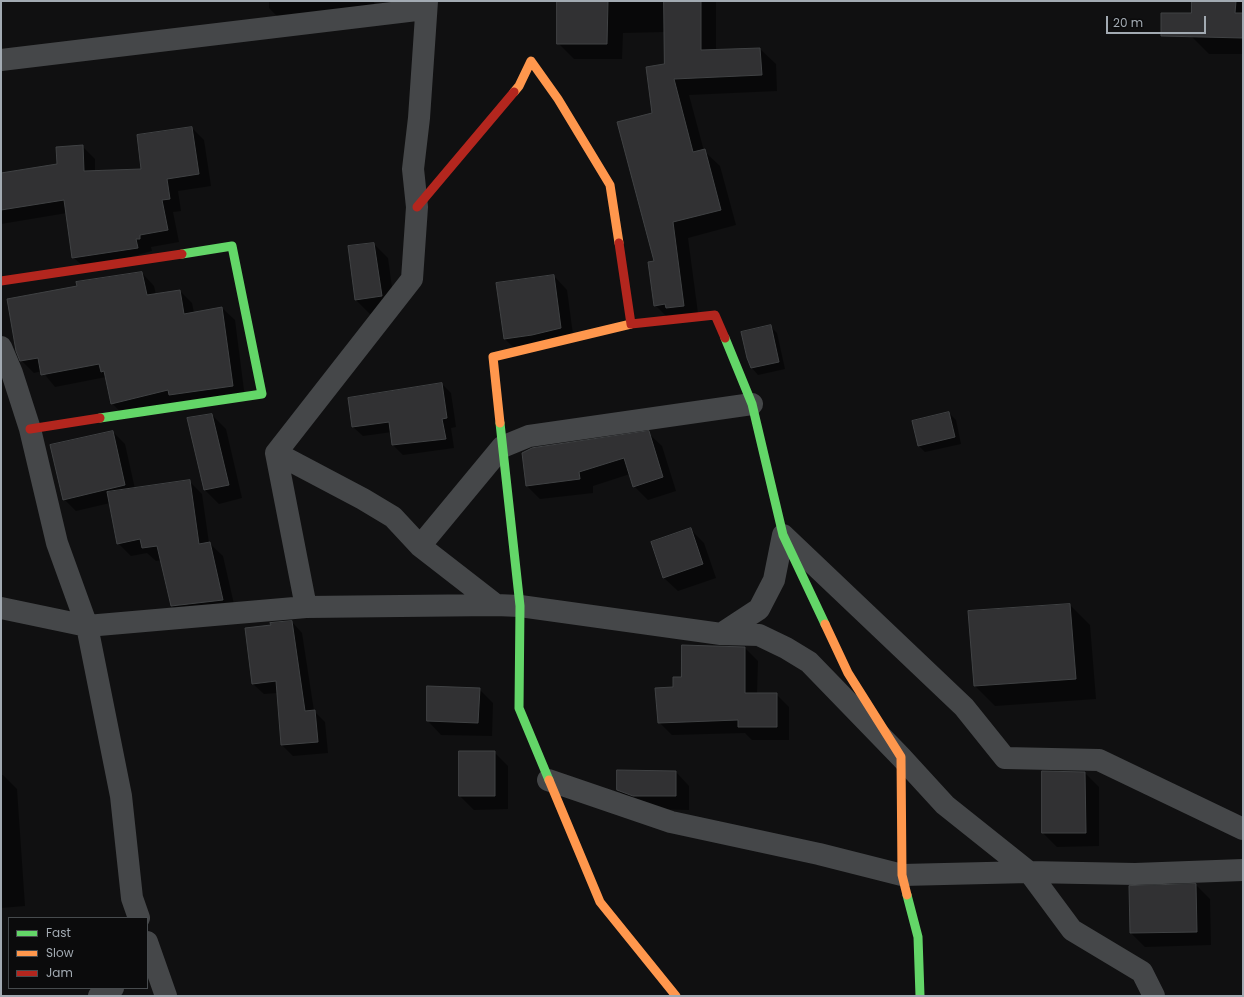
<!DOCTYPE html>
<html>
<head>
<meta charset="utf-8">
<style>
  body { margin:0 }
  #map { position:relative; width:1244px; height:997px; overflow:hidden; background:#101011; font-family:Poppins,sans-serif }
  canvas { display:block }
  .frame { position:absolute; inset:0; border:2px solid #a2aab2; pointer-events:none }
  .legend { position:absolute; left:8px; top:917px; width:140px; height:72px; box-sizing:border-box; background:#0b0b0c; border:1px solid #474b4e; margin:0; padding:5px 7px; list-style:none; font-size:12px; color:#a2aab2 }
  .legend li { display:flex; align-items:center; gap:8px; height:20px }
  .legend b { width:20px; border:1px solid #474b4e }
  .scale { position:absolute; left:1106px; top:16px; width:100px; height:18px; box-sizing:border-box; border:2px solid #a2aab2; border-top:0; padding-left:5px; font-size:12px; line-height:14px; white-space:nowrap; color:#a2aab2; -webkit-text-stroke:3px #0b0b0c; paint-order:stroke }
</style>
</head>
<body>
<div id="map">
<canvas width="1244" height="997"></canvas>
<div class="frame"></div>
<ul class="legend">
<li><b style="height:5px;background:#63d668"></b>Fast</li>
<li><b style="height:5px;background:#ff974d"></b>Slow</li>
<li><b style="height:5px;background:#b3261e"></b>Jam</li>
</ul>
<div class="scale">20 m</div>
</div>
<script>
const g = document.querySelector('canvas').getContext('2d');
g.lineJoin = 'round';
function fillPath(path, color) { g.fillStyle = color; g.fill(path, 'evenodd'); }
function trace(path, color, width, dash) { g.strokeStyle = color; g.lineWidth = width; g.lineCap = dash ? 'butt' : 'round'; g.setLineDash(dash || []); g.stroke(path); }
const shadow = new Path2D(`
  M 269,1 L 374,1 L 375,13 L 281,20 L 269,8 Z
  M 558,1 L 716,1 L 716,51 L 760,49 L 776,64 L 777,91 L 689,95 L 704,151 L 720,166 L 736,225 L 688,238 L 699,321 L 671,321 L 655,305 L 655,262 L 665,65 L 665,32 L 623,33 L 622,59 L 574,59 L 558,43 Z
  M 1194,1 L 1243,1 L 1243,54 L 1209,54 L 1191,36 Z
  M 192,128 L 204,140 L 211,186 L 178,191 L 181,211 L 173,212 L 179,242 L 151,247 L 152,251 L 86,269 L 73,257 L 67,213 L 1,224 L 1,174 L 58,165 L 83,147 L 95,159 L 95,172 L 142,170 Z
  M 374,244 L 388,258 L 395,310 L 370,314 L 356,300 L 349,247 Z
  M 142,273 L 154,286 L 156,295 L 180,291 L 192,303 L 194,313 L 222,308 L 235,320 L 245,398 L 124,416 L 112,403 L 106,377 L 55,387 L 42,371 L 34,373 L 21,360 L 78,287 Z
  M 554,276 L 567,290 L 574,342 L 518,352 L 504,338 Z
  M 770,326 L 777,333 L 785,369 L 758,375 L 752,368 L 748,358 Z
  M 442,384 L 451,393 L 456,427 L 451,428 L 454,448 L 403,455 L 393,445 L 392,432 L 363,436 L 353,427 Z
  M 949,413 L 956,420 L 961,444 L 925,452 L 918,445 Z
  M 212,415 L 226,429 L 242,498 L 219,504 L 205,490 L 189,419 Z
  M 113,432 L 125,444 L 135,489 L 189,481 L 202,494 L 209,543 L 223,556 L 236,613 L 185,619 L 172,606 L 162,560 L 156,561 L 147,553 L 131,556 L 118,543 L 110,503 L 76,511 L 64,499 Z
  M 648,433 L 662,446 L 676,491 L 648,500 L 634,486 L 630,474 L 593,486 L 593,493 L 540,499 L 526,485 Z
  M 690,529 L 704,543 L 716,578 L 678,591 L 664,578 Z
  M 1070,605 L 1090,625 L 1096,699 L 995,706 L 975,686 Z
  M 292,622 L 302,633 L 314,711 L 325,722 L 328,753 L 293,756 L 282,745 L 278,693 L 264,694 L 253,684 L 272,626 Z
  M 745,648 L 758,661 L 757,694 L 776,694 L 789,707 L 789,740 L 752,740 L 745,733 L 672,735 L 659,722 L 674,688 Z
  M 479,689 L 493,703 L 492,736 L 441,735 L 428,721 Z
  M 494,752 L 508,766 L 508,809 L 474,810 L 460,796 Z
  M 676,772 L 689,786 L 689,810 L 647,809 L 632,804 L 618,790 Z
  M 1085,773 L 1099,787 L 1099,846 L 1057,847 L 1043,833 Z
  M 1,775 L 3,775 L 17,789 L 25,906 L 1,908 Z
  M 1196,885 L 1210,899 L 1211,945 L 1145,947 L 1131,933 L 1130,887 Z`);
const building = new Path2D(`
  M 557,1 L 608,1 L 607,44 L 557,44 Z
  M 664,1 L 701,1 L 701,50 L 760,48 L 762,75 L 674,79 L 693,152 L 705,149 L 721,210 L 673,222 L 684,306 L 666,308 L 665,304 L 654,306 L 648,262 L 654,261 L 617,122 L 652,113 L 646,67 L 664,64 Z
  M 1192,1 L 1236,1 L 1235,13 L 1243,13 L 1243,38 L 1161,36 L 1161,13 L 1191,13 Z
  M 192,127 L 199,174 L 167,179 L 170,199 L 162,200 L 168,230 L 140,235 L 140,239 L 136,239 L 138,248 L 72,258 L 64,200 L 1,210 L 1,173 L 57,164 L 56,147 L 83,145 L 84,171 L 141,169 L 137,135 Z
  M 374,243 L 382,296 L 355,300 L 348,246 Z
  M 142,272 L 147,295 L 180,290 L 184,314 L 222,307 L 233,386 L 169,395 L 168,390 L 111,404 L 104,371 L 101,372 L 99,364 L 41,375 L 38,358 L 20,361 L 16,351 L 7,299 L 77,286 L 76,282 Z
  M 554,275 L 561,328 L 532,335 L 504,339 L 496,283 Z
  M 771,325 L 779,362 L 751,368 L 747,358 L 741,332 Z
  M 442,383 L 447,418 L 442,419 L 446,439 L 392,445 L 389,422 L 352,427 L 348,398 Z
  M 949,412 L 955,437 L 918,446 L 912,421 Z
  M 212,414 L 229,485 L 204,490 L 187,418 Z
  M 113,431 L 125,485 L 63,500 L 50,445 Z
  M 649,431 L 663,477 L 633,487 L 624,458 L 579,472 L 580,479 L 526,486 L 522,453 L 532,448 Z
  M 190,480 L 199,544 L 210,542 L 223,600 L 171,606 L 157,546 L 142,548 L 140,539 L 117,544 L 107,492 Z
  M 691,528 L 703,564 L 663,578 L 651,542 Z
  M 1070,604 L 1076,679 L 974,686 L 968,611 Z
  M 292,621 L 305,711 L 315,710 L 318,742 L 281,745 L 276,681 L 252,684 L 245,628 L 271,625 L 270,623 Z
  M 682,645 L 745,647 L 745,693 L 777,693 L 777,727 L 738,727 L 738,720 L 658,723 L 655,688 L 673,687 L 673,677 L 681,677 Z
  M 427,686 L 480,688 L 478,723 L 427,721 Z
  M 459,751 L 495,751 L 495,796 L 459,796 Z
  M 617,770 L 676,771 L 676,796 L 633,796 L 617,790 Z
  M 1042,771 L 1085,772 L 1086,833 L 1042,833 Z
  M 1196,884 L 1197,932 L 1130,933 L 1129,886 Z`);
const street = new Path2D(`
  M 1,60 L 425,9
  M 1,347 L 12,373 L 30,429 L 57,543 L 87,626 L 121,796 L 132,898 L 139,918
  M 276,453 L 363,499 L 393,517 L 420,546 L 496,605 L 520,606 L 721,634 L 759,635 L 786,648 L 809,662 L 901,757 L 945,805 L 1029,872 L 1072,930 L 1142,972 L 1154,996
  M 783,535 L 964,707 L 1005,758 L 1099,760 L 1243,829
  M 420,546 L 502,447 L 529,436 L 752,404
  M 306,607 L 276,453 L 412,279 L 417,207 L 413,169 L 419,118 L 427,1
  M 1,608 L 87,626 L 306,607 L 496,605
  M 721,634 L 759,609 L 774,580 L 783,535
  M 548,780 L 671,822 L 819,854 L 902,875 L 1029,872 L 1135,874 L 1243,870
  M 147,942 L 166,996
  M 99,996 L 113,988`);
const fast = new Path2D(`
  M 725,338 L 752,404 L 783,535 L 825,624
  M 100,418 L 262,394 L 232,246 L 182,254
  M 500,423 L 520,606 L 519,708 L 549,780
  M 907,895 L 918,937 L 920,996`);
const slow = new Path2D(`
  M 514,92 L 519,86 L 531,61 L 558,99 L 610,185 L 619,243
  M 500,423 L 493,357 L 631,324
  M 825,624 L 848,673 L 901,757 L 902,875 L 907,895
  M 549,780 L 600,902 L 676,996`);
const jam = new Path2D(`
  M 417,207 L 514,92
  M 619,243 L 631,324 L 715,315 L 725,338
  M 1,281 L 182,254
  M 30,429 L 100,418`);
fillPath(shadow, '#0007');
fillPath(building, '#313133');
trace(building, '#404244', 1);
trace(street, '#454749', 22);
trace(fast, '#63d668', 9);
trace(slow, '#ff974d', 9);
trace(jam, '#b3261e', 9);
</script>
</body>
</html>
